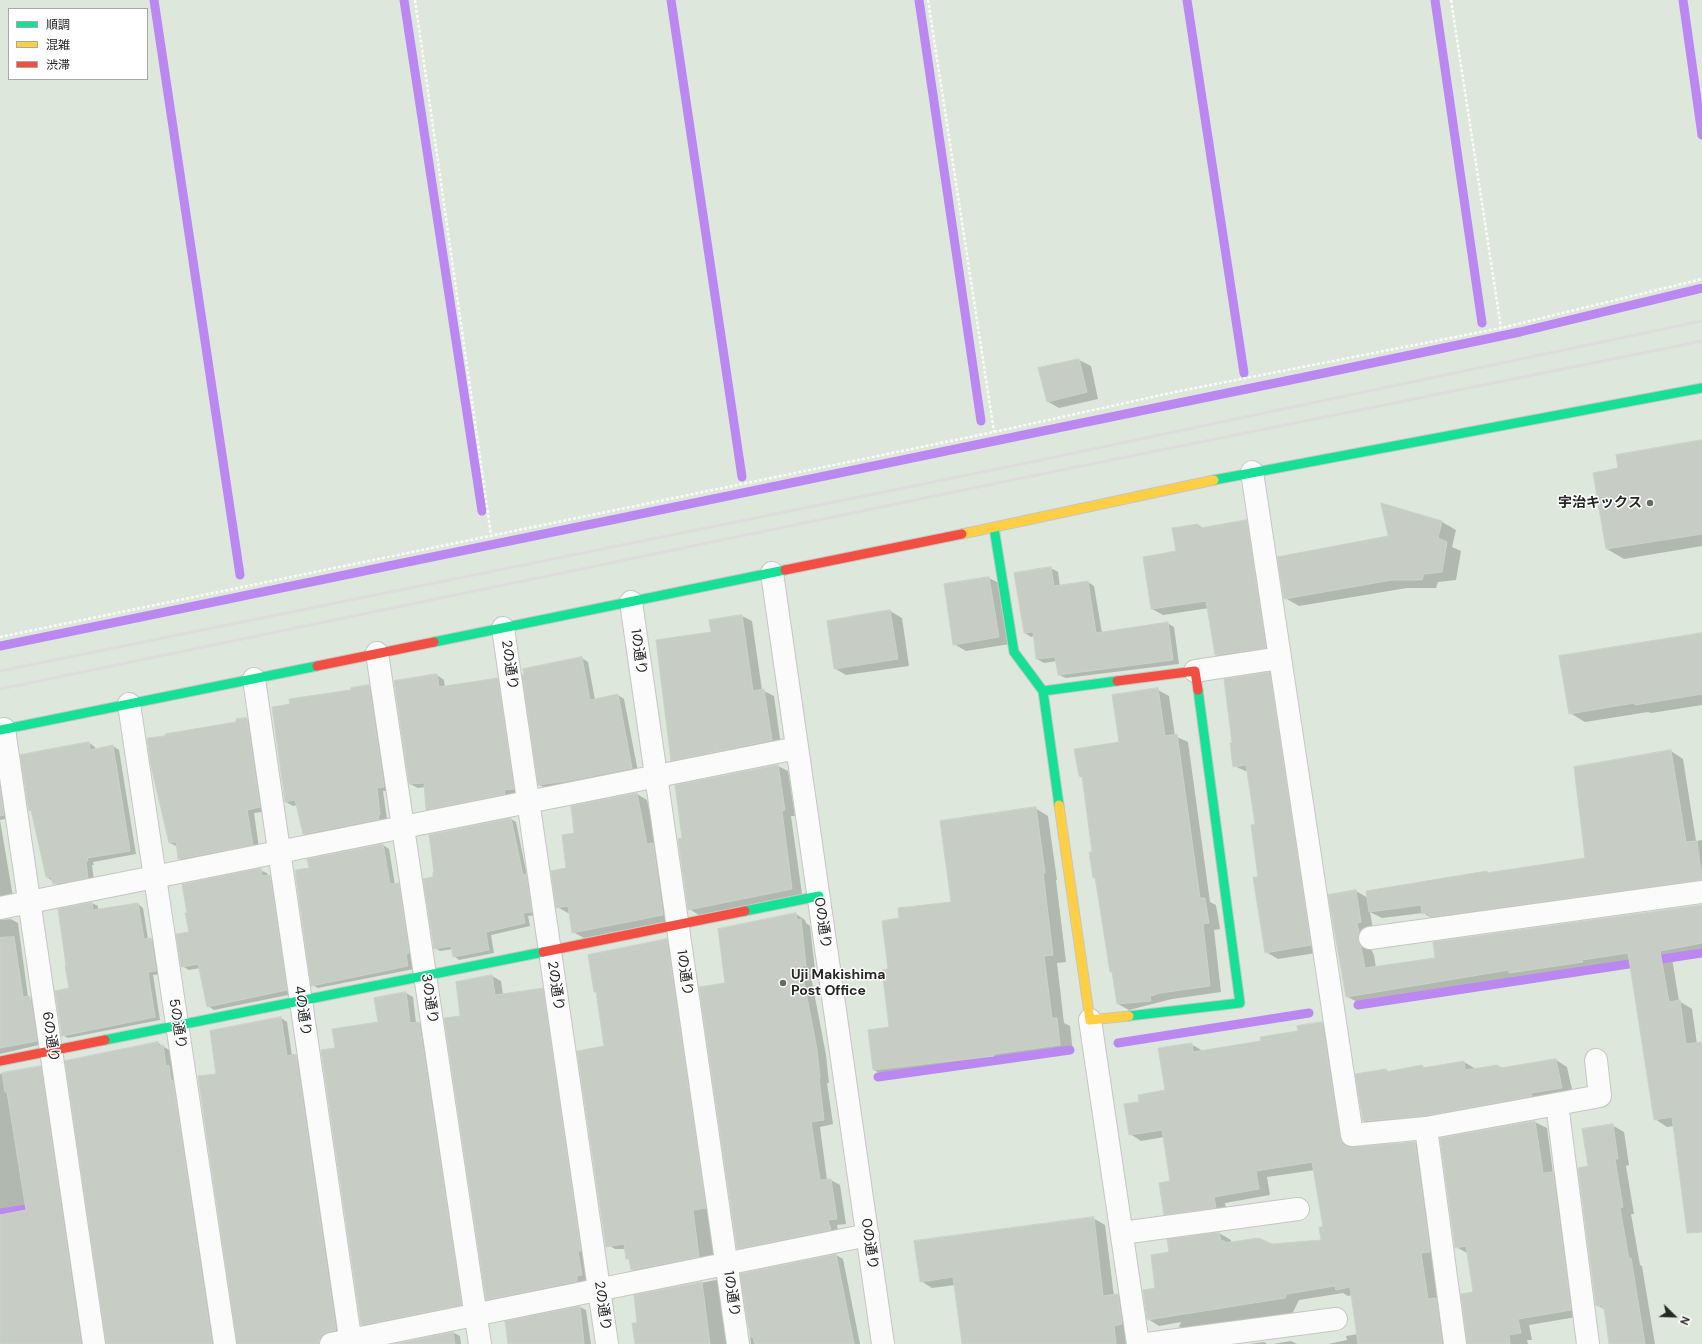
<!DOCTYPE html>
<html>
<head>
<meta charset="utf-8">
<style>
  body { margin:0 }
  #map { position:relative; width:1702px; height:1344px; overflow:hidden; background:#dee7dc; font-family:"DM Sans","Noto Sans JP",sans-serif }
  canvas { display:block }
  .legend { position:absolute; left:8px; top:8px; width:140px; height:72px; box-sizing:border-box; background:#fff; border:1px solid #a9a9a9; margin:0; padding:5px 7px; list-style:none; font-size:12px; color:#272727 }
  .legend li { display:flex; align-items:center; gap:8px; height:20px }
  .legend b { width:20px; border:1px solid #a9a9a9 }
  .north { position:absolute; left:1654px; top:1296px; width:40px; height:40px; -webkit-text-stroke:3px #fff; paint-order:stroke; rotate:113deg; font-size:11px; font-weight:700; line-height:16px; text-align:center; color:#272727 }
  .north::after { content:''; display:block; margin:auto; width:14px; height:18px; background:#272727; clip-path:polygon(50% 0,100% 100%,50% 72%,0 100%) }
</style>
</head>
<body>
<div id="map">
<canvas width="1702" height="1344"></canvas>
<ul class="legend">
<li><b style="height:5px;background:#16e098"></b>順調</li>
<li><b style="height:5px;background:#ffcf43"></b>混雑</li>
<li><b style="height:5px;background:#f24e42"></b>渋滞</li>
</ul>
<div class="north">N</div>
</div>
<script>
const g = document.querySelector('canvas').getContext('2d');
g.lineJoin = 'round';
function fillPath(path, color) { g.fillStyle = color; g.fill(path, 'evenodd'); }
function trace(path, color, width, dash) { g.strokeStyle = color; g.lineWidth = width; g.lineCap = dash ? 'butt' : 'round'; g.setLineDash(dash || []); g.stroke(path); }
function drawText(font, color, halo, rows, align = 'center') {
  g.font = font + ' "DM Sans","Noto Sans JP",sans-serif'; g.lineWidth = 3; g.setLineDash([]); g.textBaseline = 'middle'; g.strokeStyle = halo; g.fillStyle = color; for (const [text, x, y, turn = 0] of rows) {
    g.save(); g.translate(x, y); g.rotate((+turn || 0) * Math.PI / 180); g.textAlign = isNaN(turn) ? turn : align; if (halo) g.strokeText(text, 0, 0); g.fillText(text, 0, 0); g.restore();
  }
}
const shadow = new Path2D(`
  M 1079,360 L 1091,366 L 1098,399 L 1059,408 L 1047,401 Z
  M 1702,441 L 1702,546 L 1624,559 L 1607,549 L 1620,469 Z
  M 1246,521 L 1257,528 L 1276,653 L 1227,661 L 1216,655 L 1209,608 L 1163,615 L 1152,609 L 1177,552 L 1198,525 L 1203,528 Z
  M 1442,522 L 1456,530 L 1452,547 L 1461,551 L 1456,580 L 1438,582 L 1436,588 L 1407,588 L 1299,606 L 1285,598 L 1389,537 Z
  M 1051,568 L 1058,572 L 1060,587 L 1088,582 L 1094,586 L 1102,633 L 1167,623 L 1174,627 L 1179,664 L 1066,678 L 1059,675 L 1057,661 L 1044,663 L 1037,659 L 1035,636 L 1031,637 L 1025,633 Z
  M 989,578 L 1001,584 L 1010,644 L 966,651 L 954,644 Z
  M 890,611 L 902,618 L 909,666 L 846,675 L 834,668 Z
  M 742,616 L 752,621 L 762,690 L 774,696 L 781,746 L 682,766 L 672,760 L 712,632 L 710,621 Z
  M 1702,634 L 1702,705 L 1651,713 L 1648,712 L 1585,722 L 1570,713 Z
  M 582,658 L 588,662 L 595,700 L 618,695 L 624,699 L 638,772 L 546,788 L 539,785 Z
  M 1269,673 L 1281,680 L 1322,952 L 1278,959 L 1266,952 L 1259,878 L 1256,825 L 1248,772 L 1234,766 L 1233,744 Z
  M 437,675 L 444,680 L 445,687 L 497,679 L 505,684 L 521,793 L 511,794 L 512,798 L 434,813 L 427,809 L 425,787 L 418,788 L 410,784 Z
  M 369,686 L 376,690 L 391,791 L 383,791 L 387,819 L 385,819 L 386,823 L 311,838 L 303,834 L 297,805 L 293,806 L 286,802 L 291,705 Z
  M 1158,690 L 1169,696 L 1175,736 L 1188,742 L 1210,902 L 1216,905 L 1220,929 L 1214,930 L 1221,992 L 1172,999 L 1129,1010 L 1118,1004 L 1113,973 L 1110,971 L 1096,878 L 1094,877 L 1094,853 L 1083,778 L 1079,776 L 1120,743 Z
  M 247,719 L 254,723 L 267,811 L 254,813 L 259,848 L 187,863 L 179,859 L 178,847 L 170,843 L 166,736 L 237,723 Z
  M 89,743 L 95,747 L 95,750 L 113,746 L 119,750 L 136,854 L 93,862 L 94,865 L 92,865 L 94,881 L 60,887 L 47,877 L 33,812 L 29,810 Z
  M 1671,751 L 1683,759 L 1696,841 L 1702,840 L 1702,888 L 1442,924 L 1423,913 L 1382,918 L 1370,912 L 1373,929 L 1370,947 L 1374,955 L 1376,968 L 1436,959 L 1702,906 L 1702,952 L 1672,958 L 1679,1001 L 1692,1009 L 1697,1044 L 1702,1043 L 1702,1213 L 1674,1126 L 1667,1127 L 1655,1119 L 1630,961 L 1594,967 L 1595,969 L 1523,979 L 1520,978 L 1359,1003 L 1346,996 L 1356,891 L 1368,898 L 1487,872 L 1490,874 L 1587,859 Z
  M 778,766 L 788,771 L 795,816 L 791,816 L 802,894 L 699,915 L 689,909 L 683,839 L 676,786 Z
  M 0,773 L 10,818 L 0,820 L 13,897 L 0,901 Z
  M 637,794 L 647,800 L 674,920 L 584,938 L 573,932 L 570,913 L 568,913 L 557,907 L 575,834 Z
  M 1035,808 L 1048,816 L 1057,880 L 1056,880 L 1066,962 L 1057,963 L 1064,1023 L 1070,1026 L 1073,1052 L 1006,1061 L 1006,1063 L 887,1077 L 874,1070 L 890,1028 L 889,970 L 900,919 L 952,903 Z
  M 511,819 L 516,822 L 527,876 L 532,879 L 537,915 L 528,916 L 530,926 L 491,935 L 494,953 L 459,960 L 454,956 L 453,949 L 440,951 L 435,948 L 435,878 L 430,835 Z
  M 383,845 L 389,849 L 395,885 L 398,884 L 405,888 L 414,969 L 318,988 L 312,985 L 310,869 Z
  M 260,870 L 267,873 L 268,876 L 276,880 L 293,994 L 214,1010 L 208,1006 L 200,968 L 189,970 L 182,966 L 191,932 Z
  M 92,903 L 98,906 L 98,910 L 138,904 L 143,908 L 148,939 L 151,939 L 157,942 L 162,974 L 153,975 L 160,1020 L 68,1038 L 62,1035 L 71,989 Z
  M 796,914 L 805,920 L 806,923 L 810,926 L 815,970 L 810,971 L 826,1055 L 829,1083 L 827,1083 L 833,1124 L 820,1127 L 827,1180 L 831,1180 L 840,1185 L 846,1224 L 837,1225 L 839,1235 L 747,1253 L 738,1248 L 726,984 Z
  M 11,919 L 18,923 L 28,997 L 37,1001 L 43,1044 L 0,1054 L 0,920 Z
  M 667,940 L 675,945 L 720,1258 L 640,1275 L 632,1270 L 630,1260 L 627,1258 L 626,1249 L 615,1249 L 606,1244 L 605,1047 Z
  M 492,976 L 501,981 L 503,995 L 543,989 L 551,994 L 587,1280 L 585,1280 L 586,1286 L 496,1304 L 487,1299 L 458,983 Z
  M 406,993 L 413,997 L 416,1023 L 419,1023 L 426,1027 L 468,1308 L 369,1329 L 362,1325 L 336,1049 L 379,1023 Z
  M 281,1018 L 287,1022 L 292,1056 L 296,1055 L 302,1059 L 342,1334 L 330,1338 L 296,1344 L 239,1344 Z
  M 1322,1023 L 1333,1030 L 1351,1144 L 1353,1148 L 1415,1143 L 1426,1149 L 1441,1258 L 1432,1259 L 1438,1300 L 1453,1344 L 1328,1344 L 1347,1340 L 1346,1336 L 1358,1334 L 1352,1295 L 1348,1296 L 1343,1293 L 1299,1300 L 1289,1320 L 1191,1333 L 1179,1327 L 1181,1322 L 1159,1326 L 1148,1319 L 1156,1289 L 1170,1252 L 1219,1233 L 1231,1240 L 1231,1243 L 1271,1245 L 1322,1241 L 1324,1227 L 1315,1170 L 1267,1177 L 1270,1195 L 1225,1203 L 1227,1214 L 1176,1221 L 1165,1214 L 1171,1182 L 1164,1137 L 1141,1141 L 1130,1134 L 1140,1103 L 1166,1091 L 1191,1044 L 1203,1051 L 1262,1041 L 1299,1031 Z
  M 158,1043 L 169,1050 L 172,1068 L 175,1070 L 216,1332 L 211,1329 L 214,1344 L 107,1344 Z
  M 1556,1060 L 1567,1067 L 1573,1094 L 1375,1128 L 1364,1121 L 1386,1070 L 1390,1072 L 1422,1066 L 1426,1068 L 1464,1062 L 1476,1069 L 1498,1066 L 1503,1068 Z
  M 40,1067 L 47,1070 L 87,1344 L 0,1344 L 0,1074 Z
  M 1535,1122 L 1547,1128 L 1553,1173 L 1564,1179 L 1582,1316 L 1529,1325 L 1532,1340 L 1527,1340 L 1528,1344 L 1468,1344 L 1475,1292 L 1469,1254 L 1456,1247 L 1441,1139 Z
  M 1612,1125 L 1624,1132 L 1629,1165 L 1626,1166 L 1634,1214 L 1631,1214 L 1640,1265 L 1642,1266 L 1655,1344 L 1610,1344 L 1605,1310 L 1597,1305 L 1589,1167 Z
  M 1093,1218 L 1105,1225 L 1114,1296 L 1118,1295 L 1129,1302 L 1133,1330 L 1125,1332 L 1126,1344 L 963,1344 L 955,1285 L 932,1288 L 921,1281 Z
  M 836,1255 L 843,1259 L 860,1344 L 751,1344 L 742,1274 Z
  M 716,1280 L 723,1284 L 732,1344 L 636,1344 L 638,1323 L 636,1296 Z
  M 580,1307 L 586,1310 L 591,1344 L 509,1344 L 506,1322 Z
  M 454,1333 L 460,1336 L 461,1344 L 399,1344 Z
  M 1291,1341 L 1297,1344 L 1273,1344 Z
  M 1264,1342 L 1267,1344 L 1250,1344 Z`);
const stream = new Path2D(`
  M 154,0 L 240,575
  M 404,0 L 482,511
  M 671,0 L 742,477
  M 919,0 L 981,421
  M 1187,0 L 1244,373
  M 1435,0 L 1482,323
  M 1683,0 L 1702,135
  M 0,646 L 1334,371 L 1520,332 L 1702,288
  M 1358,1005 L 1702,953
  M 1118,1043 L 1309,1013
  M 878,1077 L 1070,1050
  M 0,1213 L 65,1203`);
const building = new Path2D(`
  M 1079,359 L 1087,392 L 1047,402 L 1038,368 Z
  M 1702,440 L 1702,534 L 1606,549 L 1593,473 L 1618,468 L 1616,455 Z
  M 1381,503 L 1442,521 L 1438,538 L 1447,542 L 1442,572 L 1424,574 L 1422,580 L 1392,580 L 1284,599 L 1277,557 L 1388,536 Z
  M 1247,520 L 1266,648 L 1215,655 L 1206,601 L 1151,609 L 1143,557 L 1176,551 L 1172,528 L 1198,524 L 1199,528 Z
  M 1051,567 L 1054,586 L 1088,581 L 1096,633 L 1168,622 L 1173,660 L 1058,675 L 1055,657 L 1036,659 L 1033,632 L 1024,633 L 1014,573 Z
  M 989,577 L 999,637 L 953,645 L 944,584 Z
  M 890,610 L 898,659 L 834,669 L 827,621 Z
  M 742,615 L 753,691 L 764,689 L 772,740 L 671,761 L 656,640 L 711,632 L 709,620 Z
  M 1702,633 L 1702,694 L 1635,705 L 1634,703 L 1569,714 L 1559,656 Z
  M 582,657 L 590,700 L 618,694 L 632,768 L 567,781 L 538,785 L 522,675 L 524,674 L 523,669 Z
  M 1270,672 L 1311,945 L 1265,953 L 1253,877 L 1258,877 L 1251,825 L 1255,824 L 1246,765 L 1233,767 L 1230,743 L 1232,743 L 1224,679 Z
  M 437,674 L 439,687 L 498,678 L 514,789 L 504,790 L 505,794 L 426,810 L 424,783 L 409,784 L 394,681 Z
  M 369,685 L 384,787 L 377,788 L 380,815 L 378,815 L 379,819 L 303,834 L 295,800 L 285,802 L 272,707 L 290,704 L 289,699 L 351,690 L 351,688 Z
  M 1158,688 L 1165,736 L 1177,734 L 1200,898 L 1205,898 L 1209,923 L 1203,924 L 1210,986 L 1160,993 L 1150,996 L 1151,1001 L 1117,1004 L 1112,972 L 1110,972 L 1095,877 L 1093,878 L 1089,852 L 1092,852 L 1082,776 L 1079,776 L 1074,749 L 1119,742 L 1112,695 Z
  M 247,718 L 260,807 L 247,810 L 253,845 L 178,859 L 176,842 L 169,843 L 151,766 L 147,738 L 165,736 L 165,734 L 236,722 L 236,719 Z
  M 89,742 L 90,750 L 113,745 L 130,851 L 87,858 L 88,861 L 86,862 L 88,878 L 53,884 L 51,877 L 46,877 L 31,810 L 29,811 L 20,755 Z
  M 1671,750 L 1686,842 L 1697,841 L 1702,880 L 1429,917 L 1428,913 L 1422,914 L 1421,905 L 1369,912 L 1366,891 L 1487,871 L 1487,873 L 1585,858 L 1574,767 Z
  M 778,765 L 785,810 L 782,811 L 792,889 L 688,910 L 678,839 L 682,838 L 675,785 Z
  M 0,788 L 4,815 L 0,816 Z
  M 637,793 L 647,844 L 653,843 L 663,915 L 572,933 L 568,906 L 556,908 L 551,871 L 566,868 L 562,835 L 574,833 L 571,806 Z
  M 1036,807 L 1045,873 L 1043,873 L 1053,955 L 1044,956 L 1052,1018 L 1057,1018 L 1060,1045 L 994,1054 L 994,1056 L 873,1070 L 868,1030 L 889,1027 L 882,970 L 888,969 L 882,921 L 899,918 L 898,908 L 951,902 L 940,821 Z
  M 511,818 L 523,875 L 526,874 L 532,912 L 523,913 L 525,923 L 486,932 L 489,950 L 453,957 L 451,946 L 434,949 L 423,879 L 433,877 L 433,872 L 434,872 L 429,835 Z
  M 383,844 L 390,884 L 399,883 L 409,953 L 406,954 L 408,966 L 311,986 L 295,870 L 309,868 L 307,859 Z
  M 261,868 L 262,876 L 270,875 L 287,990 L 207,1007 L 198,964 L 181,967 L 176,934 L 189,932 L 185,913 L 187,913 L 182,884 Z
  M 1356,890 L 1361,922 L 1357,923 L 1359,932 L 1358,939 L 1361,947 L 1365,968 L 1435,958 L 1433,942 L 1702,905 L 1702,943 L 1660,951 L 1669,1002 L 1680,1000 L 1686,1044 L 1702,1042 L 1702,1232 L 1687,1233 L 1672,1117 L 1654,1120 L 1628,953 L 1582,960 L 1583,962 L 1509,973 L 1509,970 L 1346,997 L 1328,895 Z
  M 92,902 L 93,910 L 138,903 L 144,939 L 151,938 L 156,971 L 148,972 L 155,1017 L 62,1036 L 55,991 L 69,988 L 65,966 L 66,965 L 58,909 Z
  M 796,913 L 797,920 L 801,919 L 806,966 L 801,966 L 817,1050 L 820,1078 L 819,1078 L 824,1120 L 811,1122 L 820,1180 L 831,1179 L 837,1219 L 828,1220 L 831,1230 L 737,1249 L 699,987 L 725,983 L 718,929 Z
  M 14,937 L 23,997 L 30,996 L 37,1041 L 0,1048 L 0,938 Z
  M 667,939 L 706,1208 L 693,1210 L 699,1257 L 631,1270 L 629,1259 L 626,1259 L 624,1244 L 606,1247 L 577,1051 L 604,1046 L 596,992 L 594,992 L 588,955 Z
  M 492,975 L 495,995 L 543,988 L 581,1251 L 578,1251 L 582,1275 L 577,1276 L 577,1281 L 486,1300 L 444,1018 L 460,1016 L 456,982 Z
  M 406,992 L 410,1023 L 419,1022 L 462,1305 L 361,1325 L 321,1050 L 335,1048 L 332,1029 L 378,1022 L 374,998 Z
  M 281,1017 L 287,1056 L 296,1054 L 336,1330 L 323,1334 L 319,1340 L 319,1344 L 237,1344 L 198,1076 L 216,1074 L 210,1031 Z
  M 1322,1022 L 1340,1137 L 1342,1143 L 1347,1147 L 1353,1147 L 1415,1142 L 1430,1252 L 1421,1253 L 1428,1299 L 1436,1298 L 1442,1344 L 1358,1344 L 1350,1287 L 1336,1290 L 1335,1286 L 1287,1294 L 1285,1298 L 1147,1320 L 1143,1290 L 1155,1288 L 1151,1255 L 1169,1252 L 1167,1239 L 1219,1232 L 1221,1241 L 1225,1241 L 1225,1243 L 1259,1238 L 1272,1244 L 1321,1240 L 1319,1227 L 1323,1227 L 1312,1162 L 1256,1171 L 1259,1189 L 1214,1197 L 1216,1208 L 1164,1215 L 1159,1183 L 1170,1181 L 1162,1130 L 1129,1135 L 1124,1104 L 1139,1102 L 1138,1095 L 1165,1090 L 1158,1048 L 1192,1043 L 1193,1052 L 1261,1041 L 1260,1037 L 1298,1031 L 1297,1026 Z
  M 158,1042 L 158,1046 L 163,1045 L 166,1066 L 169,1065 L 171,1081 L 173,1080 L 212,1344 L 106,1344 L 65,1061 Z
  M 1556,1059 L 1562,1088 L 1531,1093 L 1532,1096 L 1424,1116 L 1363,1121 L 1355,1074 L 1386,1069 L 1386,1072 L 1422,1065 L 1423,1068 L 1464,1061 L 1465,1070 L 1498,1065 L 1499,1068 Z
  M 41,1066 L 81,1344 L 0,1344 L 0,1215 L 26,1210 L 7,1092 L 5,1092 L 2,1073 Z
  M 1535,1121 L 1543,1173 L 1553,1172 L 1571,1310 L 1518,1319 L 1521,1333 L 1509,1335 L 1510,1344 L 1467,1344 L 1461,1294 L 1473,1292 L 1466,1246 L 1455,1248 L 1440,1138 Z
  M 1613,1124 L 1618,1159 L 1615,1159 L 1623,1207 L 1620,1208 L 1629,1259 L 1631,1258 L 1645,1344 L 1609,1344 L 1604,1308 L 1602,1308 L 1602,1305 L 1596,1306 L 1578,1168 L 1588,1166 L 1582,1129 Z
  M 1094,1217 L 1103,1296 L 1118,1294 L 1122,1324 L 1114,1326 L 1116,1344 L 962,1344 L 953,1277 L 920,1282 L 914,1241 Z
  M 836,1254 L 854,1344 L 755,1344 L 753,1337 L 751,1337 L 747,1320 L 740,1274 Z
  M 702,1282 L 710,1344 L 635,1344 L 632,1323 L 637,1323 L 634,1295 Z
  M 580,1306 L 584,1344 L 508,1344 L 505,1321 Z
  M 453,1332 L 455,1344 L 394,1344 Z`);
const path = new Path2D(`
  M 415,0 L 491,535
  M 928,0 L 994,432
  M 1451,0 L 1501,328
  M 0,637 L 994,432 L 1175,392 L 1501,328 L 1702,279`);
const street = new Path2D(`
  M 1252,472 L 1352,1135 L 1426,1128 L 1557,1104 L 1588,1344
  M 772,573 L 883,1344
  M 631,602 L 738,1344
  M 503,628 L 607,1344
  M 377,653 L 480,1344
  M 1195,671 L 1280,658
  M 254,679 L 351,1344
  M 129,704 L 225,1344
  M 4,729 L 94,1344
  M 0,908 L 797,748
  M 1370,938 L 1702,892
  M 1090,1020 L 1138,1344
  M 1557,1104 L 1600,1096 L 1596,1060
  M 1426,1128 L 1455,1344
  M 1122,1233 L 1298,1209
  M 331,1344 L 868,1235
  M 1147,1344 L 1336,1319`);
const fast = new Path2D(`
  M 1214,480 L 1702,388
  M 994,528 L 1014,652 L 1043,691 L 1059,805
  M 434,642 L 785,570
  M 1043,691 L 1117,681
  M 0,730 L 317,666
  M 745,911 L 819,896
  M 1129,1016 L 1240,1003 L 1198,690
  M 105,1040 L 543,952`);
const slow = new Path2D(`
  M 962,534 L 1214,480
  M 1059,805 L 1090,1020 L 1129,1016`);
const jam = new Path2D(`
  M 785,570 L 962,534
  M 317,666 L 434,642
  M 1117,681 L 1195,671 L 1198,690
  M 543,952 L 745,911
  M 0,1061 L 105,1040`);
const rail = new Path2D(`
  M 0,671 L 1012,466 L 1702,321
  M 0,689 L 1017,479 L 1702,341`);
const markers = [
  [1650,503,4,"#676a66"],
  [783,983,4,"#676a66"]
];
const poiNames = [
  ["宇治キックス",1642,503],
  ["Uji Makishima",791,975,"left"],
  ["Post Office",791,991,"left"]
];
const streetNames = [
  ["1の通り",638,652,82],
  ["2の通り",509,665,82],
  ["0の通り",822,923,82],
  ["1の通り",684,973,82],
  ["2の通り",555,986,82],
  ["3の通り",429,999,82],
  ["4の通り",302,1011,82],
  ["5の通り",177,1024,81],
  ["6の通り",50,1037,82],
  ["0の通り",869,1244,82],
  ["1の通り",731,1294,82],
  ["2の通り",602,1306,82]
];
fillPath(shadow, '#0003');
trace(stream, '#ba88f0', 9);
fillPath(building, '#c7cdc5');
trace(building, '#cad2c8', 1);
trace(street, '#c6c6c5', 24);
trace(fast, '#c6c6c5', 11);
trace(slow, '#c6c6c5', 11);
trace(jam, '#c6c6c5', 11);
trace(path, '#fafbfa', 2.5, [3, 2]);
trace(street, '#fafbfa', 22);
trace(fast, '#16e098', 9);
trace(slow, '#ffcf43', 9);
trace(jam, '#f24e42', 9);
trace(rail, '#dedcdd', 3);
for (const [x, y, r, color] of markers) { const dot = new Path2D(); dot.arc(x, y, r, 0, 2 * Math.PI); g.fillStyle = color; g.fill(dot); trace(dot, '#fff', 1.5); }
drawText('bold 14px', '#272727', '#fff', poiNames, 'right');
drawText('14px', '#272727', '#fff', streetNames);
</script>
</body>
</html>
